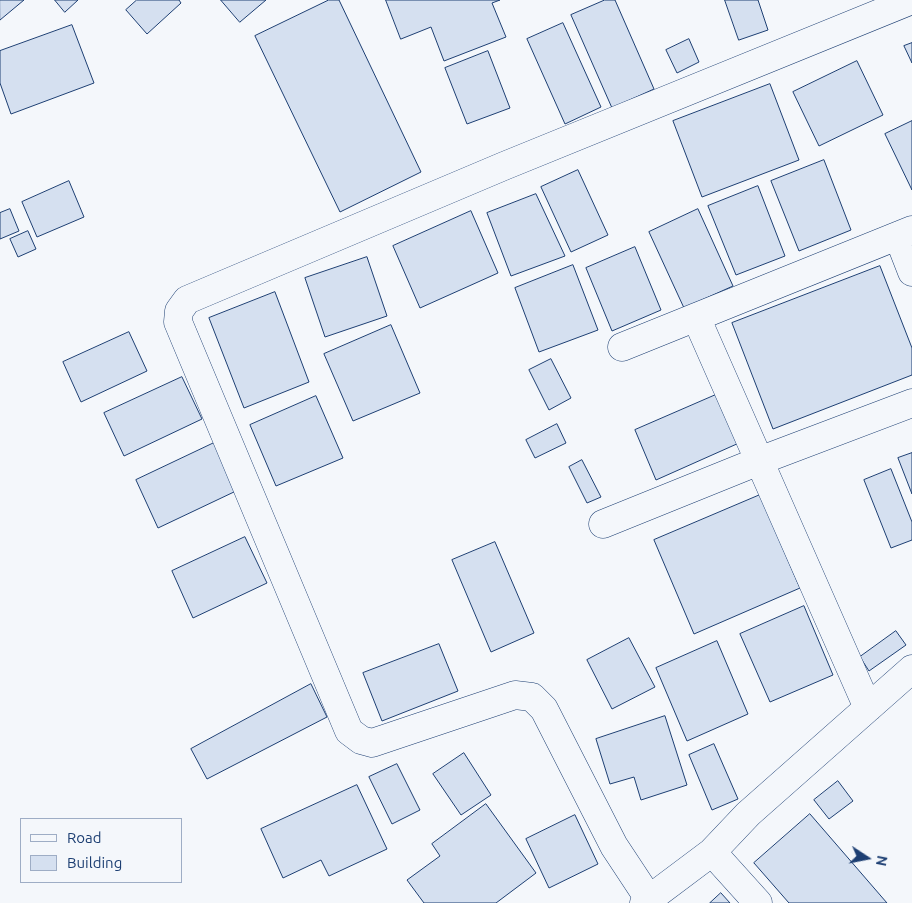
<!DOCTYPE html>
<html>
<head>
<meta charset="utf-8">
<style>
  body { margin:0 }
  #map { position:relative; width:912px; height:903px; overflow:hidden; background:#f4f7fb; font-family:Ubuntu,sans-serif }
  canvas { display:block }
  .legend { position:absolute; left:20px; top:818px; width:162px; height:65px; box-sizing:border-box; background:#f4f7fb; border:1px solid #9eadc5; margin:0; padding:6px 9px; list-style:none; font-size:15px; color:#1d3f73 }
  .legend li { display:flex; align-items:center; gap:10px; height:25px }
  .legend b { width:25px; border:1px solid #9eadc5 }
  .north { position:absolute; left:842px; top:833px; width:50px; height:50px; -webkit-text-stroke:4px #f4f7fb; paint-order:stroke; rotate:101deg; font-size:14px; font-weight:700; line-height:20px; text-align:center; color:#1d3f73 }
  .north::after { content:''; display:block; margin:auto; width:18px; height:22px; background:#1d3f73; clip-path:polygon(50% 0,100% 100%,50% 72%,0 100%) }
</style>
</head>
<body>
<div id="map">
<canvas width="912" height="903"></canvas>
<ul class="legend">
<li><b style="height:6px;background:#f4f7fb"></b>Road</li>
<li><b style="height:14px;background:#d5e0f0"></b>Building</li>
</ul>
<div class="north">N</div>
</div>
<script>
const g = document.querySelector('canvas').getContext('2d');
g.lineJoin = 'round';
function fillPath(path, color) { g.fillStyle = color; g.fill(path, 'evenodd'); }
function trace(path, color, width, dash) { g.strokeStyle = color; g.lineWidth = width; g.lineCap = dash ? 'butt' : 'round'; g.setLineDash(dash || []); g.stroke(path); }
const building = new Path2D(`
  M 0,0 L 24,0 L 0,20 Z
  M 55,0 L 78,0 L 65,12 Z
  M 137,0 L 179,0 L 181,3 L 147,34 L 126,10 Z
  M 221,0 L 266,0 L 240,22 Z
  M 329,0 L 339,0 L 421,172 L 340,212 L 255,36 Z
  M 386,0 L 500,0 L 492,3 L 506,37 L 444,61 L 431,27 L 401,39 Z
  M 605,0 L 615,0 L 654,89 L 612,108 L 571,15 Z
  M 725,0 L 758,0 L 768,30 L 739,40 Z
  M 563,23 L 601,107 L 565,124 L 527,39 Z
  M 72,25 L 94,83 L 11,114 L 0,83 L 0,51 Z
  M 689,39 L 699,62 L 677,73 L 666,50 Z
  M 912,43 L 912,63 L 904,46 Z
  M 488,51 L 510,108 L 467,124 L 445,68 Z
  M 857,61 L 883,115 L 819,146 L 793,92 Z
  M 770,84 L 799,160 L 702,197 L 673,121 Z
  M 912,121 L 912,190 L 885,134 Z
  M 824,160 L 851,230 L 799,251 L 771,181 Z
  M 578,170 L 608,235 L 571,252 L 541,187 Z
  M 69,181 L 84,217 L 37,237 L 22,202 Z
  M 758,186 L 785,256 L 736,275 L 708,206 Z
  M 536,194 L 565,256 L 511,276 L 487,213 Z
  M 10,209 L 19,231 L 0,239 L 0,213 Z
  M 698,209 L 733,286 L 684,308 L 649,232 Z
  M 471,211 L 498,273 L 420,308 L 393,246 Z
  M 28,231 L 36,249 L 18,257 L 10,239 Z
  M 635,247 L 661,310 L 612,331 L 586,268 Z
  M 367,257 L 387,316 L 325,337 L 305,278 Z
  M 573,265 L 598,330 L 539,352 L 515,288 Z
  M 880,266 L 912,348 L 912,375 L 773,429 L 732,323 Z
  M 275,292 L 309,382 L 244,408 L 209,318 Z
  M 391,325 L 420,393 L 353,421 L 324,354 Z
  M 129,332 L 147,371 L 81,402 L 63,362 Z
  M 551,359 L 571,398 L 549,410 L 529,370 Z
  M 182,377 L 202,419 L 124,456 L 104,413 Z
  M 718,394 L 739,443 L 656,480 L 635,430 Z
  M 316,396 L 343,458 L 276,486 L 250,425 Z
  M 557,424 L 566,443 L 535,458 L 526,440 Z
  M 214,443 L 236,491 L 158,528 L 136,480 Z
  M 912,453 L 912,494 L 898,458 Z
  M 582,460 L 601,497 L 587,503 L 569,467 Z
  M 891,469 L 912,522 L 912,540 L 891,548 L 864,480 Z
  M 760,495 L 800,588 L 694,634 L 654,540 Z
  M 245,537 L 267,583 L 193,618 L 172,571 Z
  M 495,542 L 534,633 L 491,652 L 452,560 Z
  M 804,606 L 833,675 L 770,702 L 740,634 Z
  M 896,631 L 906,645 L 869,671 L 860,657 Z
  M 629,638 L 655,687 L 612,709 L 587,660 Z
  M 717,641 L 748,714 L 687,741 L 656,668 Z
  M 439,644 L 458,691 L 382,721 L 363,673 Z
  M 311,684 L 327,717 L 207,779 L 191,749 Z
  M 665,716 L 687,785 L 641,800 L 634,777 L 610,784 L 596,739 Z
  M 714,744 L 738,799 L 712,810 L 689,755 Z
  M 464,753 L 491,795 L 461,815 L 433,774 Z
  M 397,764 L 420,810 L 392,824 L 369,777 Z
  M 838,781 L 853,801 L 829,819 L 814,800 Z
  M 357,785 L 387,849 L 329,876 L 321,860 L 283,878 L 261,829 Z
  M 486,804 L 536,873 L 496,903 L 424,903 L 407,880 L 440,856 L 432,844 Z
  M 810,814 L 887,903 L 789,903 L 754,863 Z
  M 575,815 L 598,864 L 549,888 L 526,839 Z
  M 721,893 L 730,903 L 710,903 Z`);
const minor = new Path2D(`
  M 898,236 L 912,272
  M 696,317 L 868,708
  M 622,347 L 912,230
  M 603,524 L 759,461 L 912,403
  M 712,852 L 758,903
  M 649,899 L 614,846 L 544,709 L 532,697 L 515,695 L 372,743 L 361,740 L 349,731 L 178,322 L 179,311 L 187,300 L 504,166 L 912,0
  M 644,903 L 712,852 L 748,814 L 912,669`);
fillPath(building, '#d5e0f0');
trace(building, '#1d3f73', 1);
trace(minor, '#1d3f73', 29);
trace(minor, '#f4f7fb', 28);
</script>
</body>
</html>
